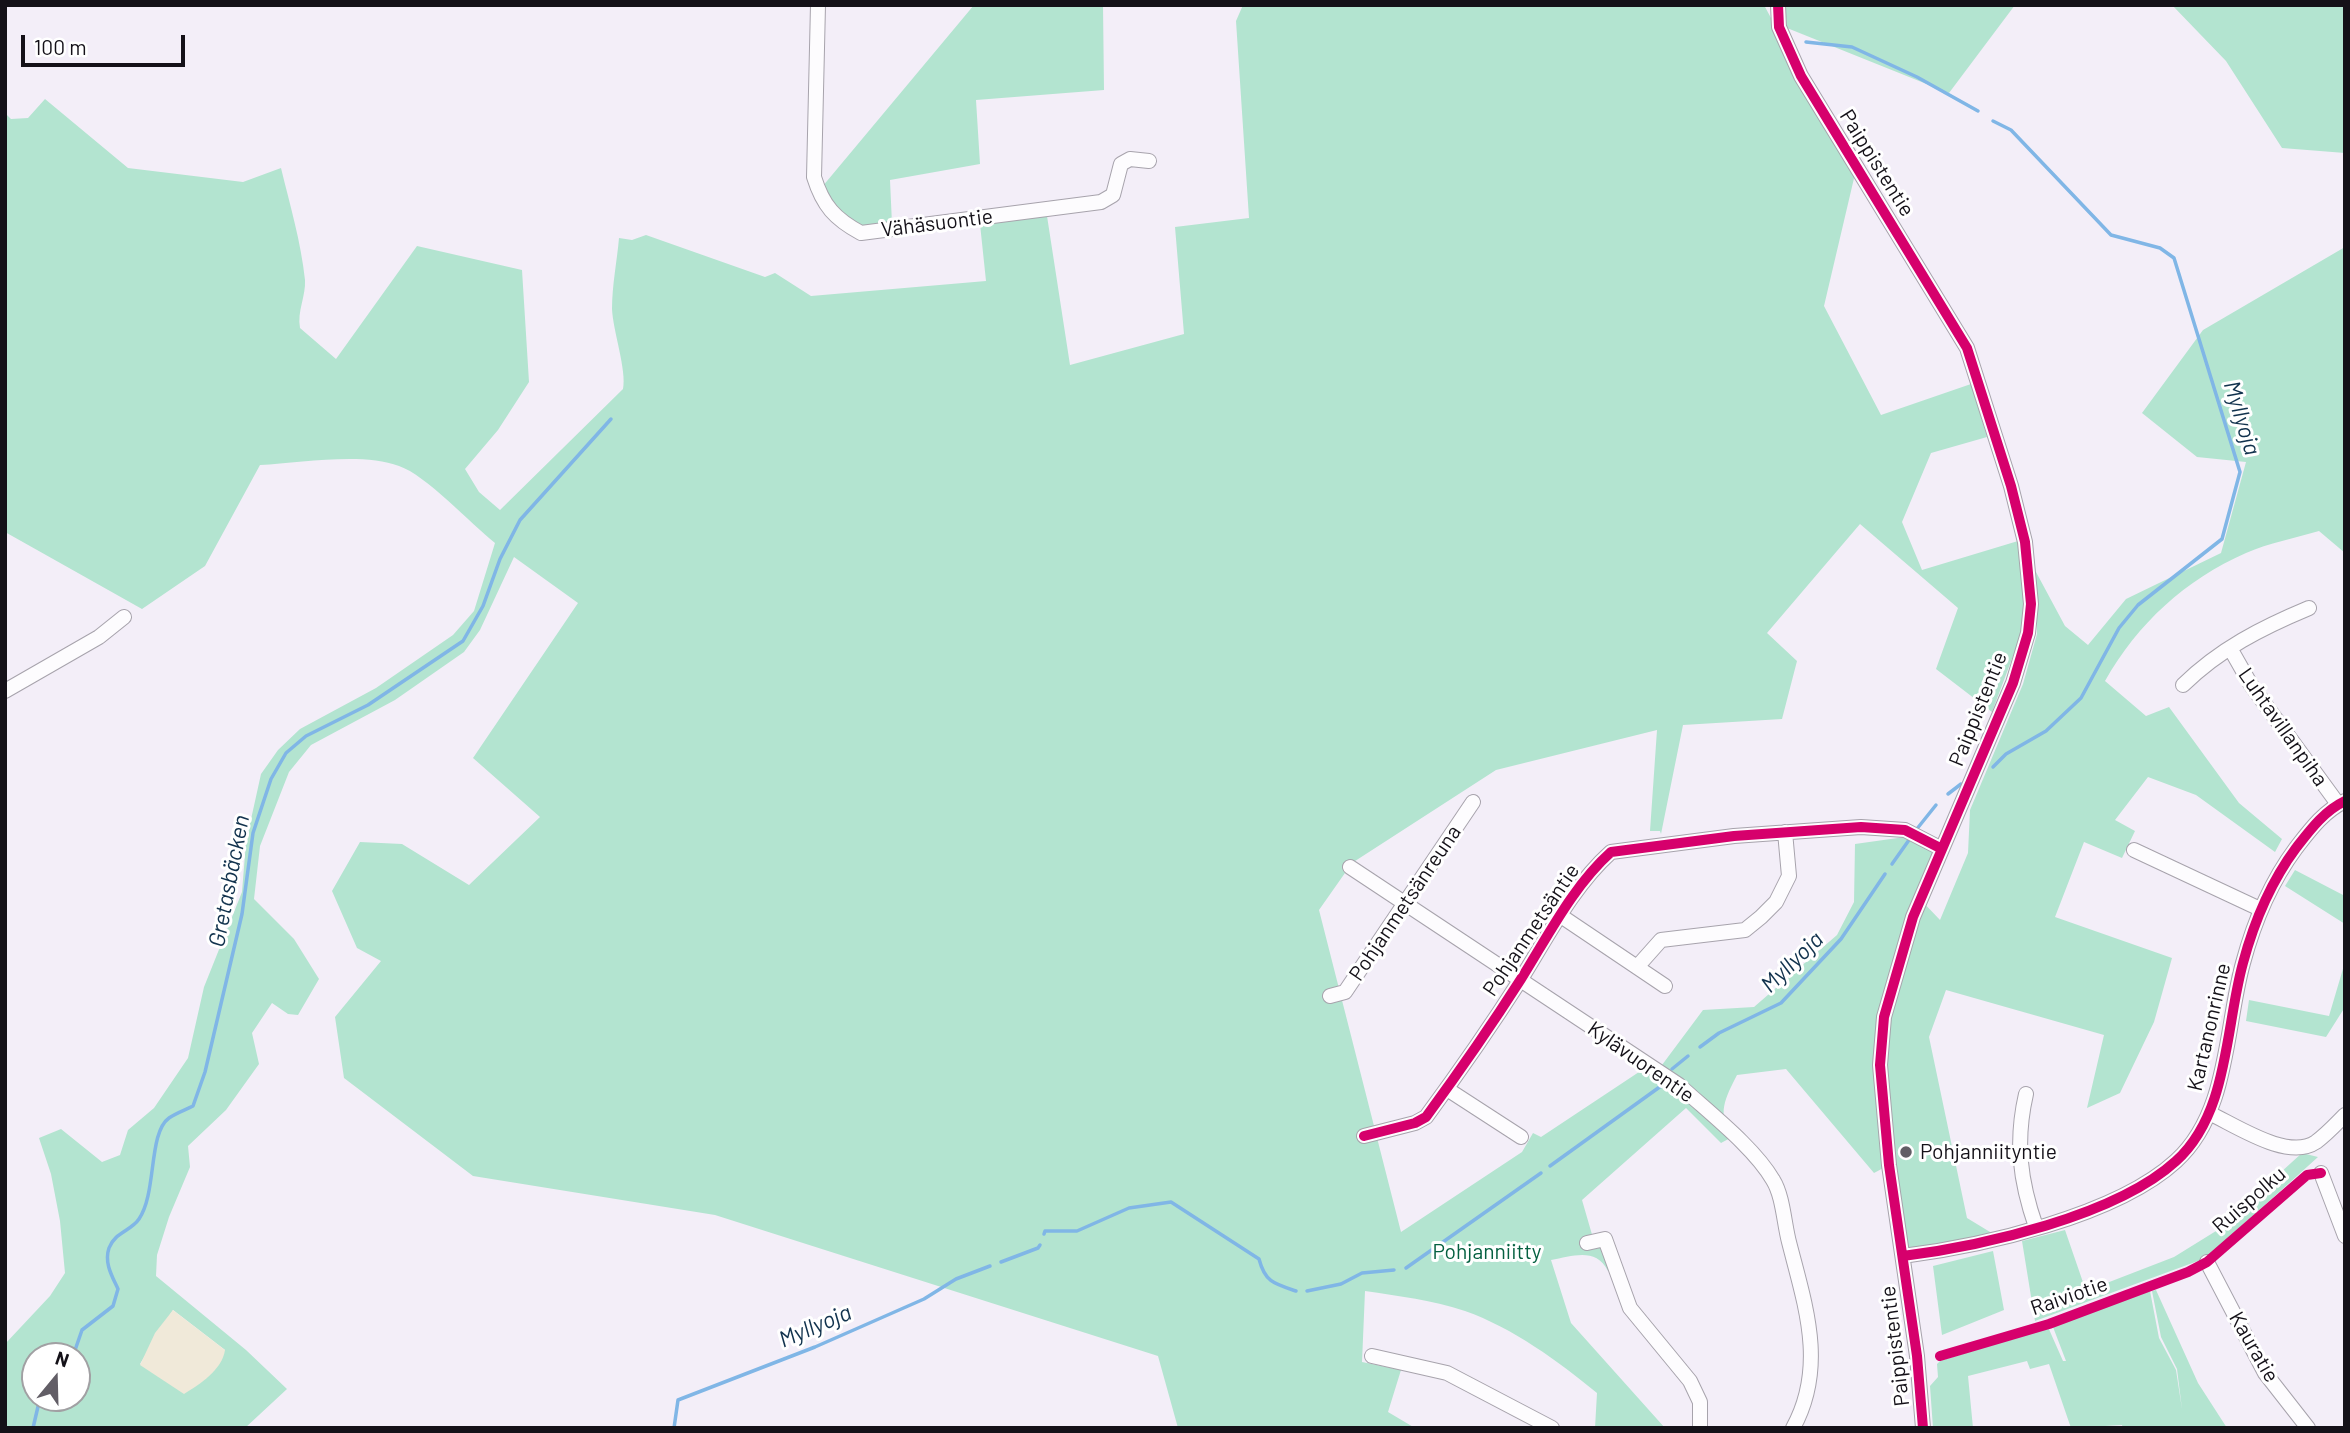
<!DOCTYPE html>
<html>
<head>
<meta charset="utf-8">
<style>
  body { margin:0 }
  #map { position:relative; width:2350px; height:1433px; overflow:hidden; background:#f3eef8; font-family:Barlow,sans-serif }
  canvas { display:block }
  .frame { position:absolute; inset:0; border:7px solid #141118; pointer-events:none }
  .north { position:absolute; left:21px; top:1342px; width:70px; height:70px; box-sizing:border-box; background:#fff; border:2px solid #a1a0a3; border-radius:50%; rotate:19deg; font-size:19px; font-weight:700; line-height:28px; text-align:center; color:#141118 }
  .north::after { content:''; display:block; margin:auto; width:24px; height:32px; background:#625e66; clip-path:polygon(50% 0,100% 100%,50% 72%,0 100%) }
  .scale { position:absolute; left:21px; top:35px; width:164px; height:32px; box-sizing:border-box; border:4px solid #141118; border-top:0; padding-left:9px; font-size:21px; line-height:24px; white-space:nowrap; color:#141118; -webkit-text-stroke:5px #fff; paint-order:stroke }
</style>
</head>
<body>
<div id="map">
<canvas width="2350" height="1433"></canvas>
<div class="frame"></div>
<div class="north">N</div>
<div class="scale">100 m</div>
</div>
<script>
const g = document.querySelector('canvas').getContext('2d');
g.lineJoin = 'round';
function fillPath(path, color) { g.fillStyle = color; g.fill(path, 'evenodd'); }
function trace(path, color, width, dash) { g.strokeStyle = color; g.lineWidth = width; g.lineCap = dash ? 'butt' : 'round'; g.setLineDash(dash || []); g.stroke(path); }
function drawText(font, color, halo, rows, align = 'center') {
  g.font = font + ' Barlow,sans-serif'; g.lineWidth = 6; g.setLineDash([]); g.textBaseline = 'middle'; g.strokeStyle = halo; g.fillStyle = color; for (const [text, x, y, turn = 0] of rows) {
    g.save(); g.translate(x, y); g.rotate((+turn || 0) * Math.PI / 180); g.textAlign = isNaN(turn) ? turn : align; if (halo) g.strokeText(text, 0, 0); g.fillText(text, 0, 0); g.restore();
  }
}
const green = new Path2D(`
  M 974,5 L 1103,5 L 1104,90 L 976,100 L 980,164 L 890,180 L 892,224 C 849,230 843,225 822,187 Z
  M 1243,5 L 1764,5 L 1855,174 L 1824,306 L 1881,415 L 1971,384 L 1987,437 L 1931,453 L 1902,522 L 1922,570 L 2018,541 L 2024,603 L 2022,632 L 1992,712 L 1936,669 L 1958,608 L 1860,524 L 1767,633 L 1797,661 L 1782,719 L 1683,725 L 1661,834 L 1660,831 L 1650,831 L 1657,730 L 1496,770 L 1352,863 L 1319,910 L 1401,1232 L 1522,1152 L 1533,1133 L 1541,1137 L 1639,1072 L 1662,1065 L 1703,1010 L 1754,1007 L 1837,935 L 1854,902 L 1855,844 L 1919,835 L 1942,849 L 1920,899 L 1940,920 L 1968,853 L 1970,810 L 2023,684 L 2037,634 L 2036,572 L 2065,626 L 2088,645 L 2126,599 L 2221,553 L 2246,462 L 2197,457 L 2142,413 L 2203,330 L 2345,247 L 2345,553 L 2319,531 C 2295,538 2269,543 2246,553 C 2185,580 2138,623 2105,681 L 2146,716 L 2169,707 L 2239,803 L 2282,839 L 2275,852 L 2196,795 L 2148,777 L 2115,820 L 2135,831 L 2122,858 L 2084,842 L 2055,917 L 2172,958 L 2154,1022 L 2120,1093 L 2087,1108 L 2104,1035 L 1946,990 L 1929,1037 L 1967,1218 L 2000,1238 L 1903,1256 L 1889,1165 L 1874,1173 L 1786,1069 L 1737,1075 C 1726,1097 1715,1115 1734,1136 L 1721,1143 L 1686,1108 L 1582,1200 L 1593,1238 L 1616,1246 L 1614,1251 L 1616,1260 L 1608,1271 C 1596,1247 1573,1256 1551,1260 L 1571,1323 L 1665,1428 L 1595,1428 L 1597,1393 C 1558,1361 1513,1328 1465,1311 C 1433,1300 1398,1296 1365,1291 L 1362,1362 L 1401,1370 L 1388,1412 L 1415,1428 L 1178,1428 L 1158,1356 L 715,1215 L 473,1176 L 344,1078 L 335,1017 L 381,961 L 357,948 L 332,891 L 360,842 L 402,844 L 469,885 L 540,817 L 473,758 L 578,603 L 514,557 L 480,630 L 464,652 L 395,700 L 311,745 L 289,772 L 260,846 L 254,899 L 294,939 L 319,979 L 298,1015 L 288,1014 L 272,1003 L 252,1033 L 259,1064 L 226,1110 L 188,1146 L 190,1167 L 169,1217 L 157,1255 L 156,1276 L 246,1350 L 287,1389 L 245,1428 L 5,1428 L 5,1344 L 50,1296 L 65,1273 L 60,1221 L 51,1174 L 39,1138 L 61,1129 L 102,1162 L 120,1155 L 128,1130 L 154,1108 L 188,1058 L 204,987 L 242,892 L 246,842 L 261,774 L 278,750 L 300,729 L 376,688 L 453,635 L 474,611 L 495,543 C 471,524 426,475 399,466 C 362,452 300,463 260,465 L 205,566 L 142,609 L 5,532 L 5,113 L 11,119 L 28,118 L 45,99 L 128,168 L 243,182 L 281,168 C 290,205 301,242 305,280 C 306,296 297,311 300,328 L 336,359 L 417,246 L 522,270 L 529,382 L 498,430 L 465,469 L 479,492 L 500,510 L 623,389 C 627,371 613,331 612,309 C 612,285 617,261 619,238 L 632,240 L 646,235 L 765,277 L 775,273 L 811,296 L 986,281 L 980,224 L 1047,216 L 1070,365 L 1184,334 L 1175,227 L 1249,218 L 1236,21 ZM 173,1310 L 225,1350 L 140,1364 ZM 35,1356 L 77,1356 L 77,1398 L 35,1398 Z
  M 1785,5 L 2015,5 L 1949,93 L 1787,28 Z
  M 2172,5 L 2345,5 L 2345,153 L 2282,148 L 2226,61 Z
  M 2295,870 L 2345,896 L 2345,924 L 2285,886 Z
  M 2345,962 L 2345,1007 L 2326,1037 L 2246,1021 L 2249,1000 L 2329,1016 Z
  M 2302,1153 L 2318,1157 L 2206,1258 L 2035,1321 L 2022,1241 L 2065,1230 L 2086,1291 L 2174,1257 L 2216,1231 Z
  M 1993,1251 L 2004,1310 L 1942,1335 L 1933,1266 Z
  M 2156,1290 L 2198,1383 L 2227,1428 L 2123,1428 L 2122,1425 L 2071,1428 L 2049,1364 L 2030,1369 L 2027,1361 L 1968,1376 L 1973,1428 L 1933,1428 L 1930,1386 L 1938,1377 L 1937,1364 L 1940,1361 L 2048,1327 L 2063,1361 L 2066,1361 L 2053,1327 L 2150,1291 L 2159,1338 L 2176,1370 L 2182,1409 L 2177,1369 L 2161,1337 L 2152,1291 Z`);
const sand = new Path2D(`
  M 173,1310 L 225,1350 C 222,1370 200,1384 184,1394 L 140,1365 L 155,1333 Z`);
const stream = new Path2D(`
  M 1806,42 L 1852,47 L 1917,77 L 1978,111
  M 1993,767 L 2006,754 L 2046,731 L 2081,698 L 2119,628 L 2138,605 L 2222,539 L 2240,472 L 2174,258 L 2160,248 L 2111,235 L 2011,130 L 1993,121
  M 1948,794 L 1961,784
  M 1916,830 L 1936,805
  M 1892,864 L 1909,840
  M 1700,1047 L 1719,1033 L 1781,1003 L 1841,939 L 1885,874
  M 1672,1069 L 1688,1056
  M 1550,1166 L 1661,1086
  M 1044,1234 L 1045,1231 L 1077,1231 L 1129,1208 L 1171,1202 L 1259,1259 C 1265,1282 1274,1284 1296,1291
  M 1001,1262 L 1038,1248 L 1040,1245
  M 1406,1268 L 1541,1173
  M 1307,1291 L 1341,1284 L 1362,1273 L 1394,1270
  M 73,1356 L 82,1330 L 113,1306 L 118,1289 C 112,1276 104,1263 109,1248 C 115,1232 131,1231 139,1219 C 157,1193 148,1133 169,1118 C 176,1113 185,1110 193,1106 L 205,1072 L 242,914 L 253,833 L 271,779 L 286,753 L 306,736 L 368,705 L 463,641 L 483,606 L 500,559 L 520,520 L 611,419
  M 33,1428 L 40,1398
  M 674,1428 L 678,1400 L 815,1347 L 924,1299 L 956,1279 L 990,1266`);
const minor = new Path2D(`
  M 818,5 L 814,177 C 823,206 835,219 861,233 L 1101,202 L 1113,195 L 1121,164 L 1130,159 L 1149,161
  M 1778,5 L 1779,27 L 1801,76 L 1967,348 L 2011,486 L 2025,542 L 2031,604 L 2028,633 L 2013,683 L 1913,917 L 1884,1017 L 1880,1065 L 1889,1165 L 1917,1356 L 1923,1428
  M 2230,648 L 2251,685 L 2338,804
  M 2183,685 C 2220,649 2261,628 2309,608
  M 5,691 L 99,637 L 124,617
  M 2134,850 L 2260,909
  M 1350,867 L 1679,1085 C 1707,1111 1754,1147 1773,1180 C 1783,1196 1784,1223 1789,1242 C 1805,1305 1827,1366 1793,1428
  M 1561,916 L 1665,986
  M 1637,967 L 1661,940 L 1745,930 L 1761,917 L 1776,902 L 1789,876 L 1785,832
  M 1330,996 L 1345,992 L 1473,802
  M 1447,1089 L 1521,1137
  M 2026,1094 C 2015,1142 2020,1181 2036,1227
  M 2209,1113 C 2237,1126 2288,1161 2316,1142 C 2327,1134 2336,1124 2345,1115
  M 1364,1136 L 1415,1123 L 1426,1117 C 1459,1072 1491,1026 1521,979 C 1548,936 1573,886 1611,852 L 1734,836 L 1861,827 L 1905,830 L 1942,849
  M 2321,1173 L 2345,1236
  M 1587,1243 L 1605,1239 L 1630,1308 L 1690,1381 L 1700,1402 L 1700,1428
  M 1903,1256 C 1982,1246 2116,1216 2176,1161 C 2229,1113 2225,1028 2243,963 C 2254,922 2270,883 2296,848 C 2310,830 2324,811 2345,801
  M 2207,1262 L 2265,1373 L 2308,1428
  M 1372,1356 L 1447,1373 L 1552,1428`);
const cycleway = new Path2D(`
  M 1778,5 L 1779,27 L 1801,76 L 1967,348 L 2011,486 L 2025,542 L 2031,604 L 2028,633 L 2013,683 L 1913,917 L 1884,1017 L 1880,1065 L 1889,1165 L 1917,1356 L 1923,1428
  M 1364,1136 L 1415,1123 L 1426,1117 C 1459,1072 1491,1026 1521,979 C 1548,936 1573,886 1611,852 L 1734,836 L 1861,827 L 1905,830 L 1942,849
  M 1903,1256 C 1982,1246 2116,1216 2176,1161 C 2229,1113 2225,1028 2243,963 C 2254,922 2270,883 2296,848 C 2310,830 2324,811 2345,801
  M 1940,1356 L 2049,1324 L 2188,1272 L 2207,1262 L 2307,1175 L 2321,1173`);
const markers = [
  [1906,1152,7,"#625e66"]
];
const streetNames = [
  ["Paippistentie",1877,163,58],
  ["Vähäsuontie",937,223,-7],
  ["Paippistentie",1978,709,-68],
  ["Luhtavillanpiha",2283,727,55],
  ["Pohjanmetsänreuna",1405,903,-56],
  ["Pohjanmetsäntie",1531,930,-56],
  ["Kartanonrinne",2209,1027,-77],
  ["Kylävuorentie",1641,1062,35],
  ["Ruispolku",2249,1200,-41],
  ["Raiviotie",2069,1296,-19],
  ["Paippistentie",1895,1346,-97],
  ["Kauratie",2254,1347,60]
];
const poiNames = [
  ["Pohjanniityntie",1920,1152]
];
const parkNames = [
  ["Pohjanniitty",1487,1252]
];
const waterNames = [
  ["Myllyoja",2242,418,73],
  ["Gretasbäcken",229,881,-79],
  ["Myllyoja",1792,962,-44],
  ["Myllyoja",815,1326,-23]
];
fillPath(green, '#b3e4d0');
fillPath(sand, '#f0e9d9');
trace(stream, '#80b6e6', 3.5);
trace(minor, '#a7a3ac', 16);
trace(minor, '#fdfcfe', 14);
trace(cycleway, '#d6006c', 10);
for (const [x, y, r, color] of markers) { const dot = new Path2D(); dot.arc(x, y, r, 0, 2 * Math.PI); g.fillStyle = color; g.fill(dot); trace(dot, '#fff', 2.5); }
drawText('21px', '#141118', '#fff', streetNames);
drawText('21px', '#141118', '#fff', poiNames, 'left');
drawText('21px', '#056041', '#fff', parkNames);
drawText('italic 23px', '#11324d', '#fff', waterNames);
</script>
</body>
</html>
